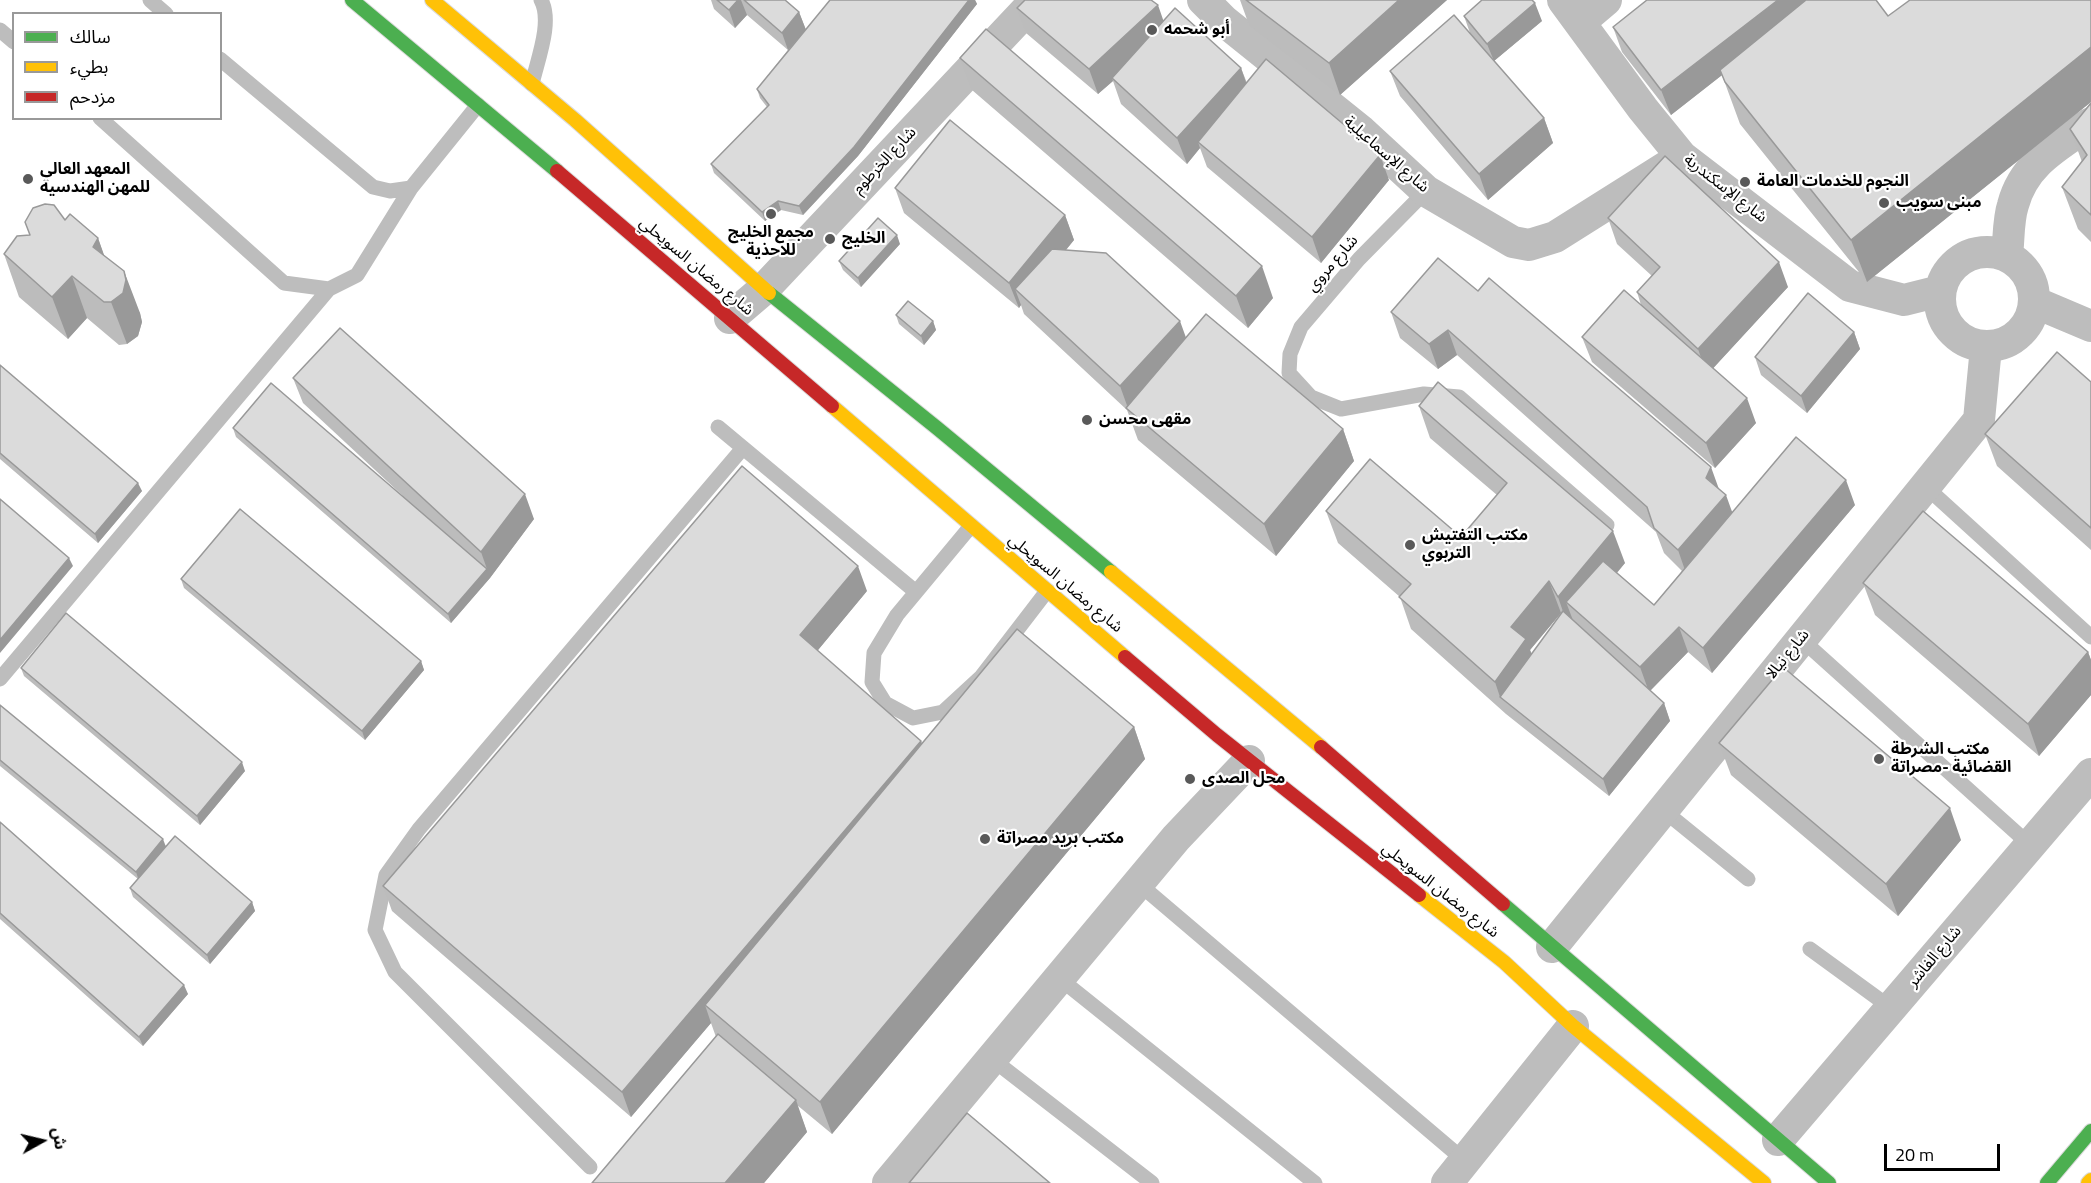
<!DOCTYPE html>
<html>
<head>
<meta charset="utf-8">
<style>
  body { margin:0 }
  #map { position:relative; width:2091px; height:1183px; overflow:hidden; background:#fff; font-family:"Titillium Web","Noto Sans Arabic",sans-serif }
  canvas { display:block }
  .legend { position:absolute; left:12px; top:12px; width:210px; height:108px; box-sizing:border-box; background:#fff; border:2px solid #999; margin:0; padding:8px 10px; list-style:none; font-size:18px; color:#000 }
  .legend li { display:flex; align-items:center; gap:12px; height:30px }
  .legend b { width:30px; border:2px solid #999 }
  .north { position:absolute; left:12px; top:1111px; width:60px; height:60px; -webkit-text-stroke:4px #fff; paint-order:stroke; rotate:82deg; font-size:16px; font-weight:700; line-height:24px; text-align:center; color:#000 }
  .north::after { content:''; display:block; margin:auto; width:21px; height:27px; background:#000; clip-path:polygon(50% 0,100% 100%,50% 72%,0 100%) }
  .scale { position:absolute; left:1884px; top:1144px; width:116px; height:27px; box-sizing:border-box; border:3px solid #000; border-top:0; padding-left:8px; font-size:18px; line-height:21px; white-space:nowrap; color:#000; -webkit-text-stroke:4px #fff; paint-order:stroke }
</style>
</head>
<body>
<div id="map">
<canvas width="2091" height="1183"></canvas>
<ul class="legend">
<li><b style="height:8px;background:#4caf50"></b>سالك</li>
<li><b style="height:8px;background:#ffc107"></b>بطيء</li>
<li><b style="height:8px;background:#c62828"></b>مزدحم</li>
</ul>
<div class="north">ش</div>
<div class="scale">20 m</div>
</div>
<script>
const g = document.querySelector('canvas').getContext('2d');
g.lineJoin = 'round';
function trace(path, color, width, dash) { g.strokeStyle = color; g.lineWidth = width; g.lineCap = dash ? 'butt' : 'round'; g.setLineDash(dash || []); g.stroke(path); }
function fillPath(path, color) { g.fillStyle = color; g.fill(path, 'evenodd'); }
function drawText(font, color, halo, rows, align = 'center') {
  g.font = font + ' "Titillium Web","Noto Sans Arabic",sans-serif'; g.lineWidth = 4.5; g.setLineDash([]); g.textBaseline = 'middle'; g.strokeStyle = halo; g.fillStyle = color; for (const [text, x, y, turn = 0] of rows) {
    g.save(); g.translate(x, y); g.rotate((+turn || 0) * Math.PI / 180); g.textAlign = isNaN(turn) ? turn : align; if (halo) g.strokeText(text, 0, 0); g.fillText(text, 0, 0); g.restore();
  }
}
const lane = new Path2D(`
  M 150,0 L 166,14
  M 0,30 L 14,42
  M 220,59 L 373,187 L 390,191 L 411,188 L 478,105
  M 532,84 C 537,61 553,22 541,0
  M 100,118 L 284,283 L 329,289 L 357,275 L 411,188
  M 1426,191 L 1359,259 L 1301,327 L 1290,354 L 1289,373 L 1311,397 L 1341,409 L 1424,394 L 1459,397 L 1607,525
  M 718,427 L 916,592
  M 1925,486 L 2091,637
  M 971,526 L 897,615 L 874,653 L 872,682 L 885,703 L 913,718 L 943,712 L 981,677 L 1047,591
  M 1801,639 L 2030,845
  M 0,679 L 329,289
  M 1663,810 L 1748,879
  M 1138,883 L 1465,1161
  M 1810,949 L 1891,1008
  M 1059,978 L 1315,1183
  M 992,1059 L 1152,1183
  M 590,1167 L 395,972 L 375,930 L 386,875 L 419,829 L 743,448`);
const street = new Path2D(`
  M 1203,0 L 1224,21 L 1361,131 L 1426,191 L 1513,242 L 1529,245 L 1555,237 L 1682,157
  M 1563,0 L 1643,109 L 1682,157 L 1850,286 L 1904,300 L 1940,291
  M 1580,22 L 1606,0
  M1940 299a47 47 0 1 1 94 0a47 47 0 1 1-94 0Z
  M 2007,256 C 2009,239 2008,220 2013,205 C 2024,163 2058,146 2091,123
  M 2034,302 L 2091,326
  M 730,318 L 764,289 L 1036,0
  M 1552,947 L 1979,420 L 1986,347
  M 1778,1140 L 2091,774
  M 888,1183 L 1176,838 L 1249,761
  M 1447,1183 L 1573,1026`);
const fast = new Path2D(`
  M 352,0 L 557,171
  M 769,293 L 937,428 L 1111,572
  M 1503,904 L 1829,1183
  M 2047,1183 L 2091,1131`);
const slow = new Path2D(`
  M 432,0 L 575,120 L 769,293
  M 832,406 L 1125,657
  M 1111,572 L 1321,747
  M 1419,895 L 1504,962 L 1573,1026 L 1764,1183
  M 2088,1183 L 2091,1180`);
const jam = new Path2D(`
  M 557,171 L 832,406
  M 1125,657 L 1217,735 L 1419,895
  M 1321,747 L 1503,904`);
const wall = new Path2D(`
  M 711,0 L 785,0 L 799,12 L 806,30 L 830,0 L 975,0 L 977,4 L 858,156 L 803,215 L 781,210 L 765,221 L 714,173 L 711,164 L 767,107 L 760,98 L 757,89 L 788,50 L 747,15 L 735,28 L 714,9 Z
  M 1240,0 L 1447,0 L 1340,95 L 1249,25 Z
  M 2091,0 L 2091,102 L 1867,282 L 1740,124 L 1722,75 L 1671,115 L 1622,52 L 1613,27 L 1888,16 Z
  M 1017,8 L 1164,21 L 1241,68 L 1247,83 L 1389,180 L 1321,263 L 1207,167 L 1200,148 L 1187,164 L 1121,104 L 1113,81 L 1098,94 L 1026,33 Z
  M 1464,16 L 1542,21 L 1494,61 L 1544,118 L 1553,143 L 1488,200 L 1400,96 L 1390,71 L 1470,33 Z
  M 960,58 L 1273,298 L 1248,328 L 972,90 Z
  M 2091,103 L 2091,242 L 2078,229 L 2062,187 L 2082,162 L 2070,129 Z
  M 895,188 L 1065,215 L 1074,240 L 1066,250 L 1186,338 L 1343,429 L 1354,461 L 1276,556 L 1138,440 L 1127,410 L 1024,314 L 1021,305 L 1019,308 L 904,213 Z
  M 1608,218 L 1788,287 L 1713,368 L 1756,423 L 1715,468 L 1592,362 L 1582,337 L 1641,305 L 1637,292 L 1652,276 L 1617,244 Z
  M 65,220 L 98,238 L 104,256 L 140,313 L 142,322 L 138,336 L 127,344 L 119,345 L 87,318 L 68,339 L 19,297 L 4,254 L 30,235 Z
  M 900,244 L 861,287 L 843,270 L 839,261 Z
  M 1478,291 L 1718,489 L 1732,512 L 1855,505 L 1712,673 L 1688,652 L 1650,691 L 1664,703 L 1670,721 L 1609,796 L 1506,714 L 1411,629 L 1400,597 L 1338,543 L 1326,511 L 1461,537 L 1497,495 L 1430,438 L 1419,406 L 1625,563 L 1617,573 L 1654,605 L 1682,571 L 1664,553 L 1656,532 L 1457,355 L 1438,369 L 1400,338 L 1391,312 ZM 1561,613 L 1561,614 L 1532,654 L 1530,650 Z
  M 896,315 L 933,321 L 936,330 L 924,345 L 899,324 Z
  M 1854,332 L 1860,349 L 1807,413 L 1761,375 L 1755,357 Z
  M 0,365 L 142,491 L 98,543 L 0,459 Z
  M 293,378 L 534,519 L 490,578 L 451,623 L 236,437 L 233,428 L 403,496 L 303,403 Z
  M 2091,382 L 2091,550 L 1997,466 L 1985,434 Z
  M 181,579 L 421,661 L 424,670 L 365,740 L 184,588 Z
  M 1863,583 L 2088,652 L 2091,660 L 2091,695 L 2039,756 L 1875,615 Z
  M 867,591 L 817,651 L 921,741 L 922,744 L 1134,727 L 1145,759 L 832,1134 L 797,1105 L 807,1132 L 764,1183 L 592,1183 L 716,1037 L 711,1023 L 631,1117 L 392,911 L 383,886 Z
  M 21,668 L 245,771 L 200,825 L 24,676 Z
  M 0,705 L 166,846 L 252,902 L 255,911 L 210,964 L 133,897 L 130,888 L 138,879 L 0,766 Z
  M 1719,743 L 1961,840 L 1898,916 L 1731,775 Z
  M 0,822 L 188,994 L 143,1046 L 0,919 Z`);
const shadedWall = new Path2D(`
  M 738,0 L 741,0 L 747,15 L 735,28 L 729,10 Z
  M 969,0 L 975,0 L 977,4 L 858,156 L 803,215 L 799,206 Z
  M 1399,0 L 1447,0 L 1340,95 L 1329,63 Z
  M 1778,0 L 1818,0 L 1671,115 L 1661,90 Z
  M 1535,3 L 1542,21 L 1494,61 L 1487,44 Z
  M 1158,5 L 1167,31 L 1112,78 L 1113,81 L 1098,94 L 1089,69 Z
  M 799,12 L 806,30 L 788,50 L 782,33 Z
  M 2091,47 L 2091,102 L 1867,282 L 1851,240 Z
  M 1241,68 L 1250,94 L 1198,142 L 1200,148 L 1187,164 L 1177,138 Z
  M 1544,118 L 1553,143 L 1488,200 L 1479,174 Z
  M 1380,155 L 1389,180 L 1321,263 L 1312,237 Z
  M 778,201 L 781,210 L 765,221 L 762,212 Z
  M 1065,215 L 1074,240 L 1026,299 L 1015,289 L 1021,305 L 1019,308 L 1009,283 Z
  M 897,235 L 900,244 L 861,287 L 858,278 Z
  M 98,238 L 113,280 L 93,247 Z
  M 1779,262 L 1788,287 L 1707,375 L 1698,349 Z
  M 1262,266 L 1273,298 L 1248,328 L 1236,296 Z
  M 124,271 L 140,313 L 142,322 L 138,336 L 127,344 L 111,302 Z
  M 72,276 L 87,318 L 68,339 L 52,297 Z
  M 933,321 L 936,330 L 924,345 L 921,336 Z
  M 1180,321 L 1189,346 L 1129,411 L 1120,386 Z
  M 1448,330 L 1457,355 L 1438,369 L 1429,344 Z
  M 1854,332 L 1860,349 L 1807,413 L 1801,396 Z
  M 1747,398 L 1756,423 L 1715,468 L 1706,443 Z
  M 1343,429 L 1354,461 L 1276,556 L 1264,524 Z
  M 1711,467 L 1720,492 L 1706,478 Z
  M 1846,480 L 1855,505 L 1712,673 L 1703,648 Z
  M 138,483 L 142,491 L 98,543 L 95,534 Z
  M 525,494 L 534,519 L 490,578 L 451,623 L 448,614 L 487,569 L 481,552 Z
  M 1726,495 L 1735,520 L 1687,576 L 1678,550 Z
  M 1613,531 L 1625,563 L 1581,615 L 1566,602 L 1574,623 L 1569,629 L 1558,597 Z
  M 69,558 L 73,566 L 0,653 L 0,640 Z
  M 858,566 L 867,591 L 809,661 L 800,635 Z
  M 1549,581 L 1561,613 L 1530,650 L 1538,671 L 1500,697 L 1495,682 L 1511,627 Z
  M 1679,627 L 1688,652 L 1649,692 L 1640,667 Z
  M 2088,652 L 2091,660 L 2091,695 L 2039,756 L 2028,724 Z
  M 421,661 L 424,670 L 365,740 L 362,731 Z
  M 1664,703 L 1670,721 L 1609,796 L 1603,779 Z
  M 1134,727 L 1145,759 L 832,1134 L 820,1102 Z
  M 921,741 L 930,766 L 705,1005 L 711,1023 L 631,1117 L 622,1092 Z
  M 242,762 L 245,771 L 200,825 L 197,816 Z
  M 1950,808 L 1961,840 L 1898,916 L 1886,884 Z
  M 163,839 L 166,847 L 139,881 L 136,872 Z
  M 252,902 L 255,911 L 210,964 L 207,955 Z
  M 184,985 L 188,994 L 143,1046 L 139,1037 Z
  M 796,1100 L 807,1132 L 764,1183 L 725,1183 Z`);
const building = new Path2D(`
  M 717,0 L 738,0 L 729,10 Z
  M 744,0 L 785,0 L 799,12 L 782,33 Z
  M 830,0 L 969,0 L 854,147 L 799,206 L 778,201 L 762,212 L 711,164 L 769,105 L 757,89 Z
  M 1025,0 L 1151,0 L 1158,5 L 1089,69 L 1017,8 Z
  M 1246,0 L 1399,0 L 1329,63 Z
  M 1482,0 L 1532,0 L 1535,3 L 1487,44 L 1464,16 Z
  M 1647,0 L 1778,0 L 1661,90 L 1613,27 Z
  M 1806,0 L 1876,0 L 1888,16 L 1910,0 L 2091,0 L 2091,47 L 1851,240 L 1725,82 L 1720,70 Z
  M 1175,8 L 1241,68 L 1177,138 L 1112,78 Z
  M 1454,15 L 1544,118 L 1479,174 L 1390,71 Z
  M 986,29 L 1262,266 L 1236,296 L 960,58 Z
  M 1266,59 L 1380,155 L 1312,237 L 1198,142 Z
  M 2091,103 L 2091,215 L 2062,187 L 2087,155 L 2070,129 Z
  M 950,120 L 1065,215 L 1009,283 L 895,188 Z
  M 1665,156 L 1779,262 L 1698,349 L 1637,292 L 1660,267 L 1608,218 Z
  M 45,204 L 54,205 L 65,220 L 70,214 L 98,238 L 93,247 L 124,271 L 126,280 L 123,293 L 111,302 L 104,302 L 72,276 L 52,297 L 4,254 L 17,236 L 30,235 L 25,222 L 33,208 Z
  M 878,218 L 897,235 L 858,278 L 839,261 Z
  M 1052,249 L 1106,253 L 1180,321 L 1120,386 L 1015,289 Z
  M 1438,258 L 1478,291 L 1489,278 L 1711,467 L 1706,478 L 1726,495 L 1678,550 L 1654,528 L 1647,507 L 1448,330 L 1429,344 L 1391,312 Z
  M 1624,290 L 1747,398 L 1706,443 L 1582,337 Z
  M 1808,293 L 1854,332 L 1801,396 L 1755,357 Z
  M 908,301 L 933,321 L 921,336 L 896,315 Z
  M 1206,314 L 1343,429 L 1264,524 L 1126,408 Z
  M 340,328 L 525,494 L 481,552 L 293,378 Z
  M 2057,352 L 2091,382 L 2091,528 L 1985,434 Z
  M 0,365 L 138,483 L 95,534 L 0,453 Z
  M 1438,382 L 1613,531 L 1558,597 L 1549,581 L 1511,627 L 1526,639 L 1495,682 L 1399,597 L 1411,584 L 1326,511 L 1370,459 L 1461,537 L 1507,483 L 1419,406 Z
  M 271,383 L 487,569 L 448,614 L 233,428 Z
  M 1796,437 L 1846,480 L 1703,648 L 1679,627 L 1640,667 L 1566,602 L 1603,561 L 1654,605 Z
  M 742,466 L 858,566 L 800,635 L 921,741 L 622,1092 L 383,886 Z
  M 0,499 L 69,558 L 0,640 Z
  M 240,509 L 421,661 L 362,731 L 181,579 Z
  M 1923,511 L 2088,652 L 2028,724 L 1863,583 Z
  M 1563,611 L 1664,703 L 1603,779 L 1500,697 Z
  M 66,613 L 242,762 L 197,816 L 21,668 Z
  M 1017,629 L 1134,727 L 820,1102 L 705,1005 Z
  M 1783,667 L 1950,808 L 1886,884 L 1719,743 Z
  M 0,705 L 163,839 L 136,872 L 0,760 Z
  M 0,822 L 184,985 L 139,1037 L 0,913 Z
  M 175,836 L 252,902 L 207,955 L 130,888 Z
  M 718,1034 L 796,1100 L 725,1183 L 592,1183 Z
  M 967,1113 L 1050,1183 L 909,1183 Z`);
const markers = [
  [1152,30,6,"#595959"],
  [28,179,6,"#595959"],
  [1745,182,6,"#595959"],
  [1884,203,6,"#595959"],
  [771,214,6,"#595959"],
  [830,239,6,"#595959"],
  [1087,420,6,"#595959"],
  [1410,545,6,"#595959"],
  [1879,759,6,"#595959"],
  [1190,779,6,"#595959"],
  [985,839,6,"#595959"]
];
const poiNames = [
  ["أبو شحمه",1164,30],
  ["المعهد العالي",40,170],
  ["للمهن الهندسيه",40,188],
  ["النجوم للخدمات العامة",1757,182],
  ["مبنى سويب",1896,203],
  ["مجمع الخليج",771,233,"center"],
  ["للاحذية",771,251,"center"],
  ["الخليج",842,239],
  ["مقهى محسن",1099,420],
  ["مكتب التفتيش",1422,536],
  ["التربوي",1422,554],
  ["مكتب الشرطة",1891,750],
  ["القضائية -مصراتة",1891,768],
  ["محل الصدى",1202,779],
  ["مكتب بريد مصراتة",997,839]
];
const streetNames = [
  ["شارع الإسماعيلية",1386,155,41],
  ["شارع الخرطوم",885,161,-47],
  ["شارع الإسكندرية",1725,189,38],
  ["شارع مروي",1333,264,-49],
  ["شارع رمضان السويحلي",696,267,40],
  ["شارع رمضان السويحلي",1065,584,40],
  ["شارع نيالا",1788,655,-51],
  ["شارع رمضان السويحلي",1440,891,38],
  ["شارع الفاشر",1935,957,-50]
];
trace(fast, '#dbdbdb', 16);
trace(slow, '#dbdbdb', 16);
trace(jam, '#dbdbdb', 16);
trace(lane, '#bdbdbd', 15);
trace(street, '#bdbdbd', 32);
trace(fast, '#4caf50', 14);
trace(slow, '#ffc107', 14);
trace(jam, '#c62828', 14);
fillPath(wall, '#bcbcbc');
fillPath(shadedWall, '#999');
fillPath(building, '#dbdbdb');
trace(building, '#999', 1.5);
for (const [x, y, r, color] of markers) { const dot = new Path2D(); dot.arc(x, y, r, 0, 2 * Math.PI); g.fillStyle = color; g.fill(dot); trace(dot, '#fff', 2); }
drawText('bold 16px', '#000', '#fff', poiNames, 'left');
drawText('16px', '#000', '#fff', streetNames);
</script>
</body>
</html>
